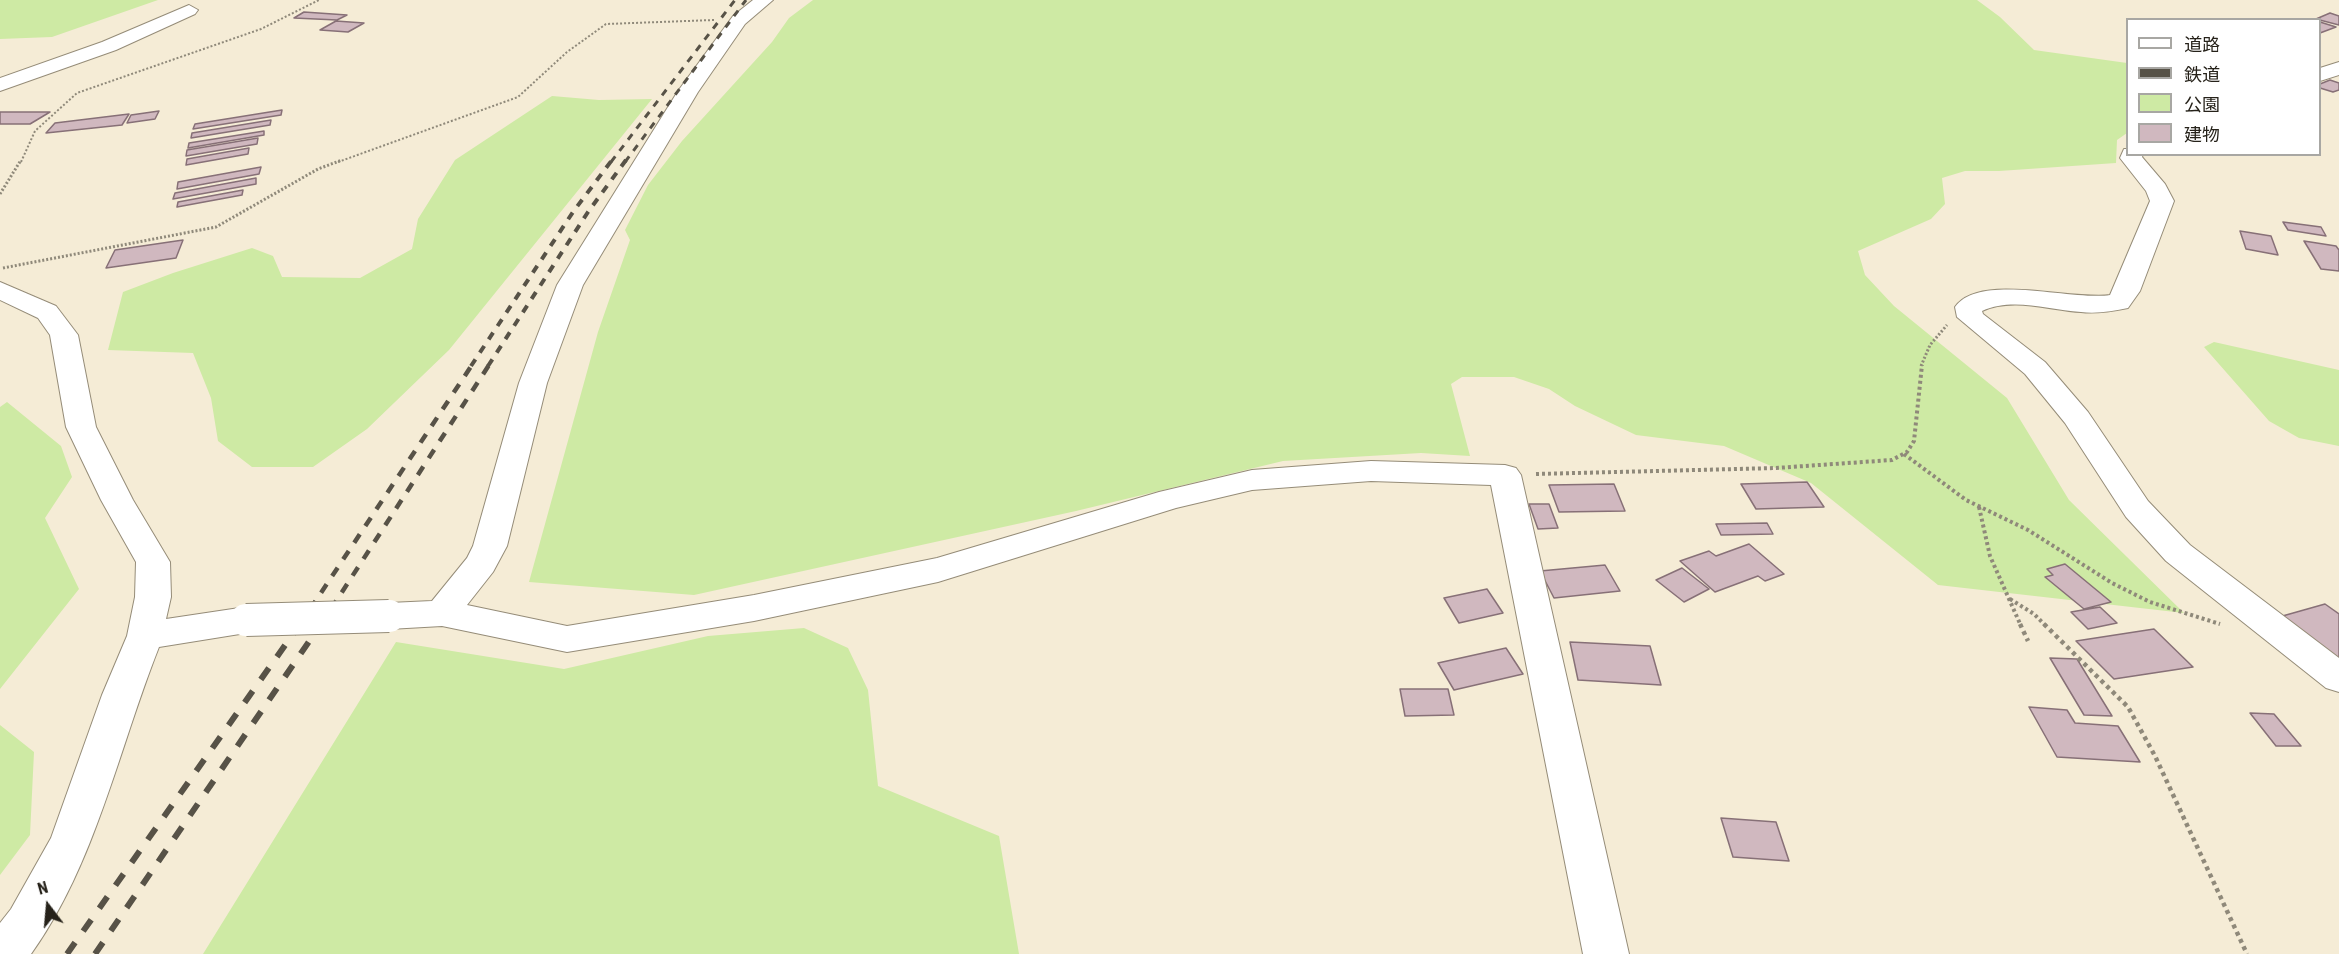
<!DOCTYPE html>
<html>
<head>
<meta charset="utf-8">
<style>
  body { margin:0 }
  #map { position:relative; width:2339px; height:954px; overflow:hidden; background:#f5ecd6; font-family:"Roboto Condensed","Noto Sans JP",sans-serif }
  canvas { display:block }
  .legend { position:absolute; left:2126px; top:18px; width:195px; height:138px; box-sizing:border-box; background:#fff; border:2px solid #a8a7a3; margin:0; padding:8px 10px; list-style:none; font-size:18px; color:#26221a }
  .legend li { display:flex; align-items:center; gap:12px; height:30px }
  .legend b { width:30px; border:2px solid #a8a7a3 }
  .north { position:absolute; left:18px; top:876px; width:60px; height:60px; -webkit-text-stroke:4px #fff; paint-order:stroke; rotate:344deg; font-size:16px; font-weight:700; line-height:24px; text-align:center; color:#26221a }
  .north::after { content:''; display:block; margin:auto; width:21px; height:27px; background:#26221a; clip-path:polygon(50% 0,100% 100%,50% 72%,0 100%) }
</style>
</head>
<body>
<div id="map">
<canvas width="2339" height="954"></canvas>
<ul class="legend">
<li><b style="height:8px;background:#fff"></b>道路</li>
<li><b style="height:8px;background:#575247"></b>鉄道</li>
<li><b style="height:16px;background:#ceeaa4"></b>公園</li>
<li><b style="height:16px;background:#d0b8bf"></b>建物</li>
</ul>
<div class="north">N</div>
</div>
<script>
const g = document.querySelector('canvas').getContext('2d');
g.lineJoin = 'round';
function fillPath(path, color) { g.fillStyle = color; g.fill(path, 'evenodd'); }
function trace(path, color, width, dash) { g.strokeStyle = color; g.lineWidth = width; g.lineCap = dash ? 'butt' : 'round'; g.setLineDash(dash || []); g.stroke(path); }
const green = new Path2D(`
  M 0,0 L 158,0 L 52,37 L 0,39 Z
  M 813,0 L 1977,0 L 2000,17 L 2034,50 L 2127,63 L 2127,133 L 2117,140 L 2116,163 L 1999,171 L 1965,171 L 1942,178 L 1945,204 L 1931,219 L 1858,251 L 1865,275 L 1894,306 L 2007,398 L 2069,500 L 2184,613 L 1938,585 L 1811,483 L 1724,446 L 1636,435 L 1575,406 L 1549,389 L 1514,377 L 1462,377 L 1451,384 L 1470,456 L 1421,453 L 1283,461 L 1076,511 L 694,595 L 529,582 L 598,332 L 630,240 L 625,230 L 648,185 L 682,141 L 772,42 L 789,18 Z
  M 552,96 L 599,100 L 652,99 L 449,350 L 367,429 L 313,467 L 252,467 L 218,441 L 211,398 L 193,353 L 108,350 L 123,292 L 173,273 L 252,248 L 273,256 L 282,277 L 360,278 L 412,249 L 418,219 L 455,160 Z
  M 2214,342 L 2339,370 L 2339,446 L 2299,438 L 2269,421 L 2204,347 Z
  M 7,402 L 61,446 L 72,477 L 45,518 L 79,589 L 0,689 L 0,407 Z
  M 804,628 L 848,648 L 868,690 L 878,786 L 999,836 L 1019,954 L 203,954 L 396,642 L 564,669 L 708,636 Z
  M 0,725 L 34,752 L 30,835 L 0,875 Z`);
const building = new Path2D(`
  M 304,12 L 347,15 L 337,20 L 294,18 Z
  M 2330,13 L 2339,16 L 2339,25 L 2316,19 Z
  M 336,21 L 364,23 L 348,32 L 320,30 Z
  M 2320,22 L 2336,27 L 2320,33 Z
  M 2330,80 L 2339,83 L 2339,90 L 2333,92 L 2320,88 L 2320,84 Z
  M 282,110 L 281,115 L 193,129 L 195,124 Z
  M 159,111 L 155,119 L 127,123 L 131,115 Z
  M 0,112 L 50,112 L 30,124 L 0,124 Z
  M 129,114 L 122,125 L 46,133 L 55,123 Z
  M 271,120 L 270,125 L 191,138 L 192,133 Z
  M 264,131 L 264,135 L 188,148 L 189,143 Z
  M 258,138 L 257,144 L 186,156 L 187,150 Z
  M 249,148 L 248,154 L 186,165 L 187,159 Z
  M 261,167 L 259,174 L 177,189 L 178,182 Z
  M 256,178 L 256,184 L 173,199 L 175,193 Z
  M 243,190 L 242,195 L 177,207 L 178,202 Z
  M 2283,222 L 2321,227 L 2326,236 L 2288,230 Z
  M 2240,231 L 2271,236 L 2278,255 L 2246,249 Z
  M 183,240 L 176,258 L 106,268 L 115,250 Z
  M 2304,241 L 2336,246 L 2339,250 L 2339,271 L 2321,269 Z
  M 1807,482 L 1824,507 L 1756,509 L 1741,484 Z
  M 1614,484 L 1625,511 L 1559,512 L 1549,485 Z
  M 1529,504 L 1549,504 L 1558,528 L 1538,529 Z
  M 1767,523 L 1773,534 L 1721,535 L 1716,524 Z
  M 1749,544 L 1784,574 L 1765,581 L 1758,576 L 1715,592 L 1680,561 L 1709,551 L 1716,556 Z
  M 2065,564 L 2111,602 L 2084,609 L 2045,577 L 2053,575 L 2047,569 Z
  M 1605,565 L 1620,591 L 1554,598 L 1540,571 Z
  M 1682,568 L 1709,589 L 1684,602 L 1656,580 Z
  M 1487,589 L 1503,613 L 1459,623 L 1444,598 Z
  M 2325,604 L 2339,614 L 2339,662 L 2279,617 Z
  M 2100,607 L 2117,623 L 2088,629 L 2071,612 Z
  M 2154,629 L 2193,667 L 2114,679 L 2076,641 Z
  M 1570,642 L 1650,646 L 1661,685 L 1578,680 Z
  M 1506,648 L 1523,674 L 1454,690 L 1438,663 Z
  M 2050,658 L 2077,659 L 2112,716 L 2084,715 Z
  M 1400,689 L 1448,689 L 1454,715 L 1405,716 Z
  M 2029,707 L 2067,710 L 2075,723 L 2118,726 L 2140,762 L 2057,757 Z
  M 2250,713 L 2274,714 L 2301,746 L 2276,746 Z
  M 1721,818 L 1776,822 L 1789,861 L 1733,857 Z`);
const pathFar3 = new Path2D(`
  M 21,162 L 35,131 L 77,93 L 261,29 L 319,0
  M 338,162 L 518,97 L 567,52 L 606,24 L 714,20`);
const pathFar2 = new Path2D(`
  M 0,194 L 21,160
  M 3,268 L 216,227 L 318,169 L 342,160
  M 1921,366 L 1930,345 L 1947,325`);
const pathFar1 = new Path2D(`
  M 1904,454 L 1966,500 L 2028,530 L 2112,583 L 2150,602 L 2220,624
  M 1536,474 L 1776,468 L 1892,460 L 1907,452 L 1914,441 L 1922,365
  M 1979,507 L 1990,556 L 2021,626
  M 2010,599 L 2034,614 L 2046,626`);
const path = new Path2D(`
  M 2020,624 L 2028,641
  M 2044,624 L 2128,707 L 2155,756 L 2247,954`);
const minor = new Path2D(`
  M 753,0 L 773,0 L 745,24 L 698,92 L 583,285 L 547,383 L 507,546 L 493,572 L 467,605 L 567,626 L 754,595 L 937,558 L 1159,492 L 1252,470 L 1371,461 L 1505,465 L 1516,468 L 1521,475 L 1629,954 L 1583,954 L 1491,485 L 1371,481 L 1252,490 L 1176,508 L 938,582 L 754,621 L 567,652 L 442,626 L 389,629 L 376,625 L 371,616 L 376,607 L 389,603 L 432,601 L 467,558 L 473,546 L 519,383 L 557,285 L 678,91 L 733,16 Z
  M 189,5 L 198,10 L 195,14 L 116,50 L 0,91 L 0,78 L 102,42 Z
  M 2339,62 L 2339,75 L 2320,81 L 2320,68 Z
  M 2124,149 L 2128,149 L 2128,154 L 2143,154 L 2142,157 L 2165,184 L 2174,201 L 2140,291 L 2128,308 C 2113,311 2097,314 2081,312 C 2048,310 2013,297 1982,311 L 1983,314 L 2045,362 L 2088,412 L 2148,501 L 2190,545 L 2339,658 L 2339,692 L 2326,688 L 2166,561 L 2126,517 L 2065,423 L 2025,374 L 1957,317 L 1955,307 C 1979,272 2073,301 2110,295 L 2150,201 L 2146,191 L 2120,158 Z
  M 0,282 L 56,306 L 78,335 L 96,427 L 133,500 L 170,562 L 171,597 L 166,619 L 246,607 L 259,611 L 264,620 L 259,629 L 246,633 L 159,647 C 118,750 96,863 31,954 L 0,954 L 0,923 L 11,909 L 51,838 L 102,695 L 127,636 L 135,597 L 136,562 L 101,500 L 66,427 L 50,335 L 38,318 L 0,300 Z`);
const railFar3 = new Path2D(`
  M 611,162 L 735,0
  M 625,162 L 746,0`);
const railFar2 = new Path2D(`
  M 471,366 L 573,212 L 612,160
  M 488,366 L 588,212 L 626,160`);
const railFar1 = new Path2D(`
  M 299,626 L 472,365
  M 320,626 L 489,365`);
const rail = new Path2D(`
  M 67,954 L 300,624
  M 95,954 L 321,624`);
const minorBridge = new Path2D(`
  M 246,620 L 389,616`);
fillPath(green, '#ceeaa4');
fillPath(building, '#d0b8bf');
trace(building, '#877077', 1.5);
trace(minor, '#958c78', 2);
trace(pathFar3, '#8f897a', 2, [2, 2]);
trace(pathFar2, '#8f897a', 3, [2, 2]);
trace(pathFar1, '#8f897a', 4, [3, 3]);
trace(path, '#8f897a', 4.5, [4, 4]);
fillPath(minor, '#fff');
trace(railFar3, '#575247', 3, [7, 7]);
trace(railFar2, '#575247', 4, [8, 8]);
trace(railFar1, '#575247', 4.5, [10, 10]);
trace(rail, '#575247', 6, [14, 14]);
trace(minorBridge, '#958c78', 34, []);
trace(minorBridge, '#fff', 32);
</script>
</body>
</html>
